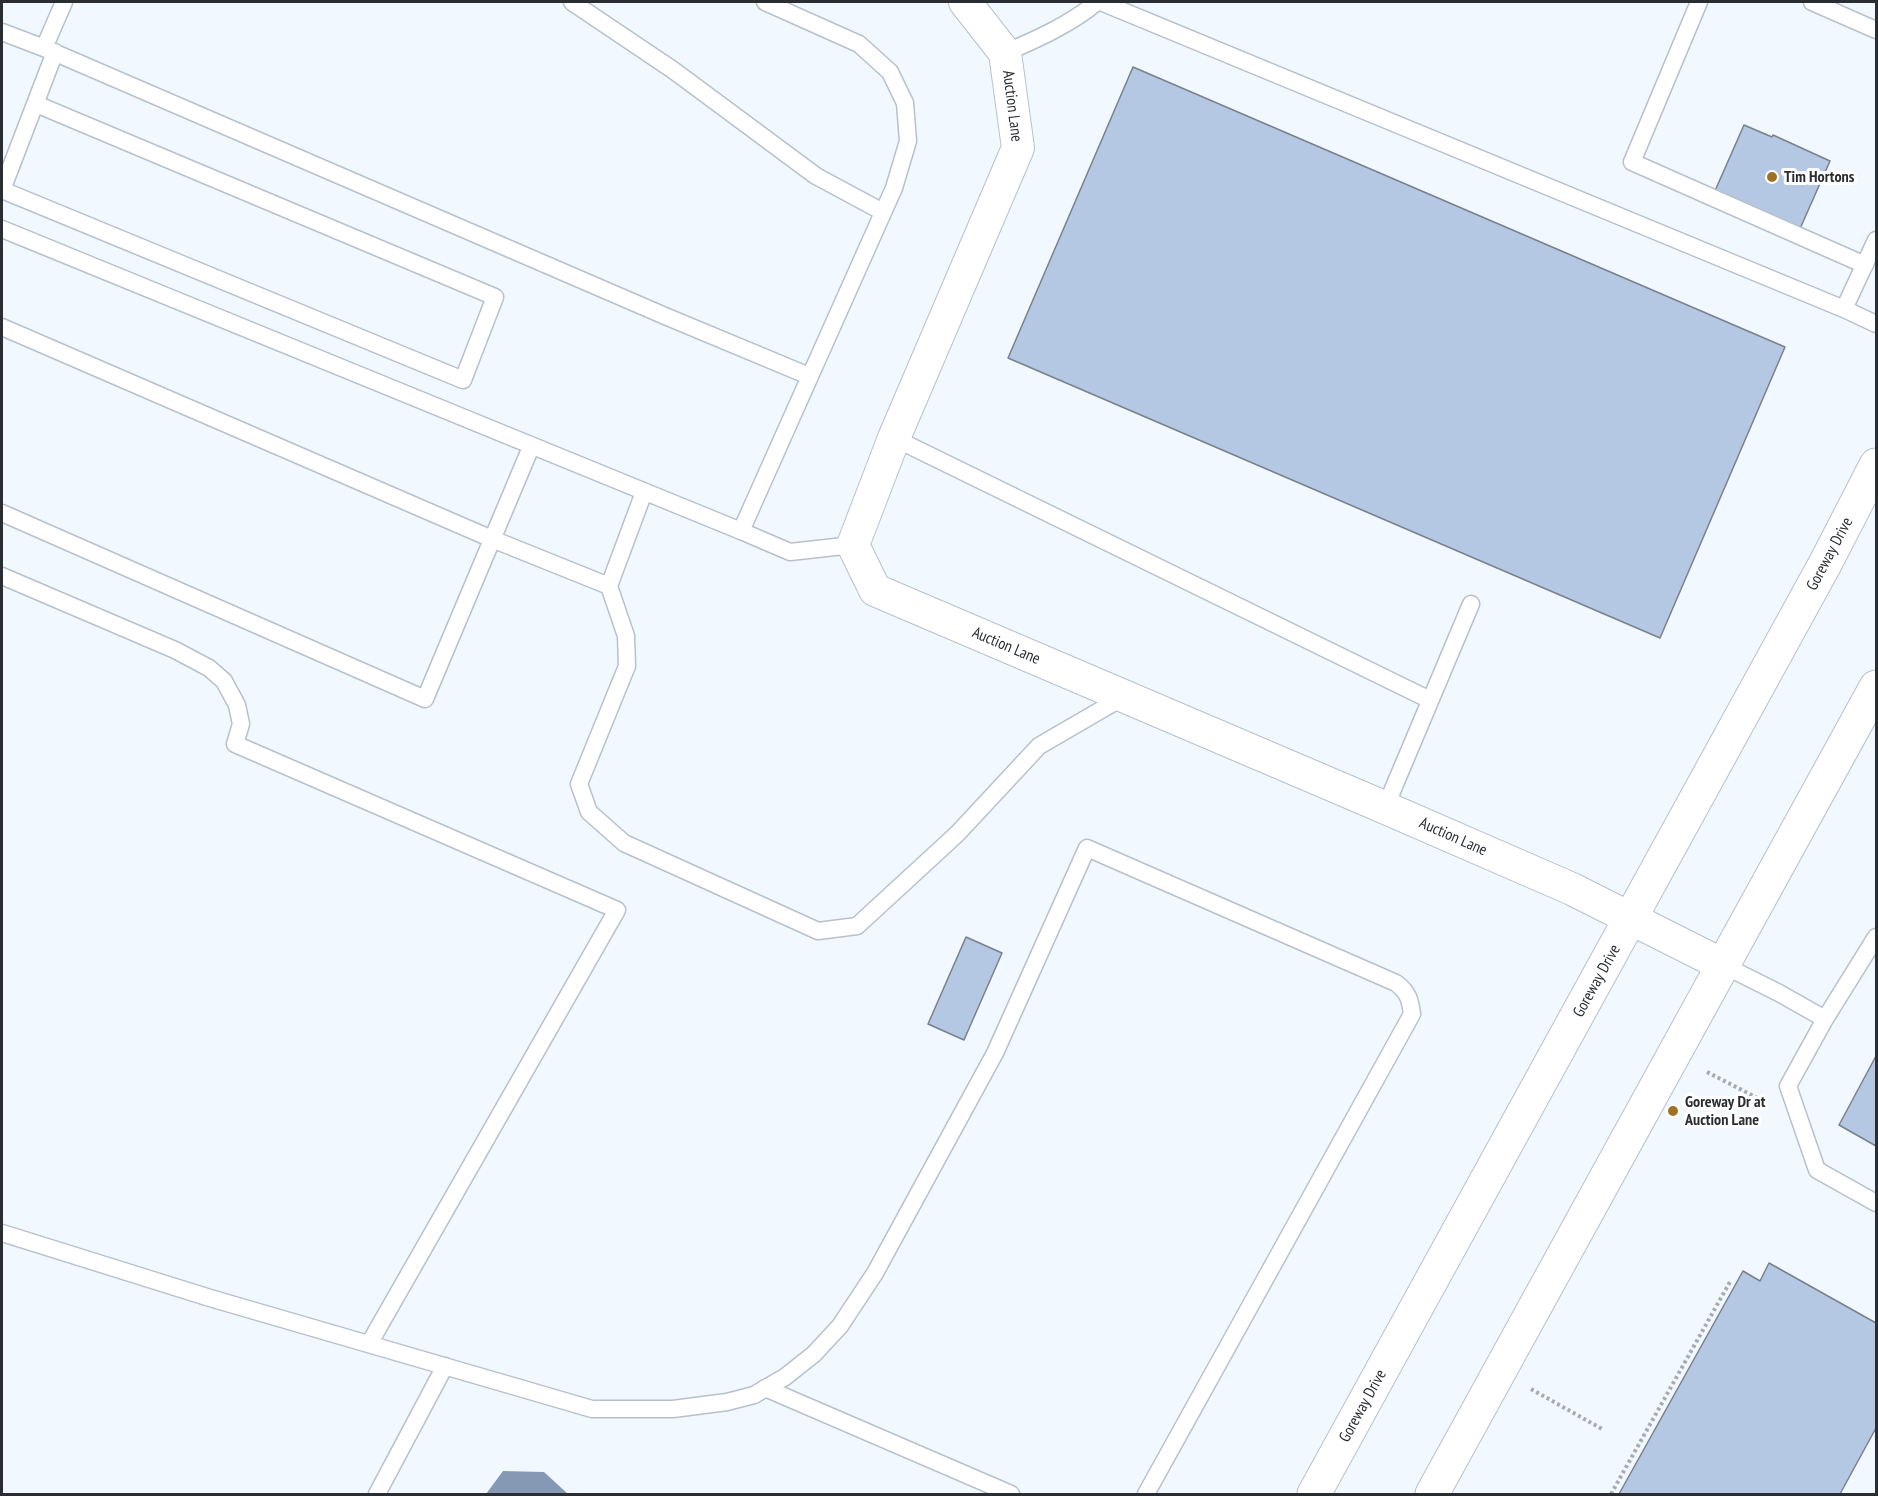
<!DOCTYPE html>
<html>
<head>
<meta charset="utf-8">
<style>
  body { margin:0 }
  #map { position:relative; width:1878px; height:1496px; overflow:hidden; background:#f2f8ff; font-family:"PT Sans Narrow",sans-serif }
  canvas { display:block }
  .frame { position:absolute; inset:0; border:3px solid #2a2e32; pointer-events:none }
</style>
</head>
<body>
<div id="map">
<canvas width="1878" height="1496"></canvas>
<div class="frame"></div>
</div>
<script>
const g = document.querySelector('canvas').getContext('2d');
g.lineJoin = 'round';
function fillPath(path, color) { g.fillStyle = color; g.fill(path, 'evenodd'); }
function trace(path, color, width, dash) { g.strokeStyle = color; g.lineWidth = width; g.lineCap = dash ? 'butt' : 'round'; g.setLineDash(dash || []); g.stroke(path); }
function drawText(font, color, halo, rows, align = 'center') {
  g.font = font + ' "PT Sans Narrow",sans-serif'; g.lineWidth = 6; g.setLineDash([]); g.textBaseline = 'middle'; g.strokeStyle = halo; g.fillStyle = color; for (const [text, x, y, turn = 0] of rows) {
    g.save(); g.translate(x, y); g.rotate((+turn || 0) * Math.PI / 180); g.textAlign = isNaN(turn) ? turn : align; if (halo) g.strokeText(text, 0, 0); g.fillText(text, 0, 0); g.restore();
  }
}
const water = new Path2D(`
  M 503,1471 L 544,1472 L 568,1494 L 486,1494 Z`);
const building = new Path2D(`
  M 1133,67 L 1785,347 L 1660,638 L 1008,358 Z
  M 1744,125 L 1772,137 L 1773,135 L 1830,161 L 1799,231 L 1714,193 Z
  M 966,937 L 1002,953 L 964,1040 L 928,1024 Z
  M 1876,1056 L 1876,1146 L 1839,1125 Z
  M 1769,1263 L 1876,1323 L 1876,1428 L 1840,1494 L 1619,1494 L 1743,1271 L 1760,1281 Z`);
const path = new Path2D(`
  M 1707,1072 L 1767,1103
  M 1531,1389 L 1602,1429
  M 1611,1494 L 1731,1280`);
const lane = new Path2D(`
  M 572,2 L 673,70 L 816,176 L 883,212
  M 765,2 L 859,44 L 890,72 L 905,103 L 908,141 L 894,188 L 741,531 L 790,552 L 853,545
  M 1101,2 L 1844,309
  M 1699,2 L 1632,162 L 1865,265
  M 1812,2 L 1876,30
  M 2,32 L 44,48 L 665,316 L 809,376
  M 44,48 L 64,2
  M 1005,53 C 1037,39 1071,24 1097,2
  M 36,104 L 495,297 L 463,380 L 2,190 L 55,52
  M 2,229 L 741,531
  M 1876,240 L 1844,309 L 1876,324
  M 2,327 L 492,539 L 609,586
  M 894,438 L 1430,700
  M 644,492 L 609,586 L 626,636 L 627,666 L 579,784 L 589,812 L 624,843 L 818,931 L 857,926 L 957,834 L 1039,746 L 1125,696
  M 2,513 L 425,699 L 531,447
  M 2,576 L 175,650 L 209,668 L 224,681 L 237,705 L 241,724 L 235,744 L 617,910 L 369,1344
  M 1385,808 L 1471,604
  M 1723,965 L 1779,993 L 1825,1019 L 1788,1086 L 1817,1170 L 1876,1203
  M 1825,1019 L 1876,937
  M 2,1233 L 210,1298 L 592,1409 L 673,1409 L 727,1402 L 754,1395 L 785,1377 L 814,1354 L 840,1326 L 875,1273 L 995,1053 L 1087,848 L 1396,983 C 1408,992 1410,999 1412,1014 L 1146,1494
  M 765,1388 L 1011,1494
  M 377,1494 L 445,1366`);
const street = new Path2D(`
  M 965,2 L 1005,53 L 1018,148 L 894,438 L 853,545 L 875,590 L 1372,802 L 1572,889 L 1723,965`);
const secondary = new Path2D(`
  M 1314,1494 L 1825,564 L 1876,465
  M 1432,1494 L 1876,687`);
const markers = [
  [1772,177,6,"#9f7123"],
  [1673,1111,6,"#9f7123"]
];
const streetNames = [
  ["Auction Lane",1012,106,83],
  ["Goreway Drive",1830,554,-62],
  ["Auction Lane",1006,646,23],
  ["Auction Lane",1453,837,24],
  ["Goreway Drive",1597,981,-61],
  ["Goreway Drive",1363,1406,-61]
];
const poiNames = [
  ["Tim Hortons",1784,177],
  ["Goreway Dr at",1685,1102],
  ["Auction Lane",1685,1120]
];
fillPath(water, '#8699b4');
fillPath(building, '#b4c8e4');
trace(building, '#78808b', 1.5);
trace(lane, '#b8c0cc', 19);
trace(street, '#b8c0cc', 34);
trace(secondary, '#b8c0cc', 35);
trace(path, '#a5abb1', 4, [3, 3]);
trace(lane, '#fff', 16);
trace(street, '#fff', 32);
trace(secondary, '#fff', 33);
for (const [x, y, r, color] of markers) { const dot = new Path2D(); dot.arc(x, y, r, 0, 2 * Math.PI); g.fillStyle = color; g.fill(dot); trace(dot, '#fff', 2); }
drawText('16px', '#2a2e32', '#fff', streetNames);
drawText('bold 16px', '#2a2e32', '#fff', poiNames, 'left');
</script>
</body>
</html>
